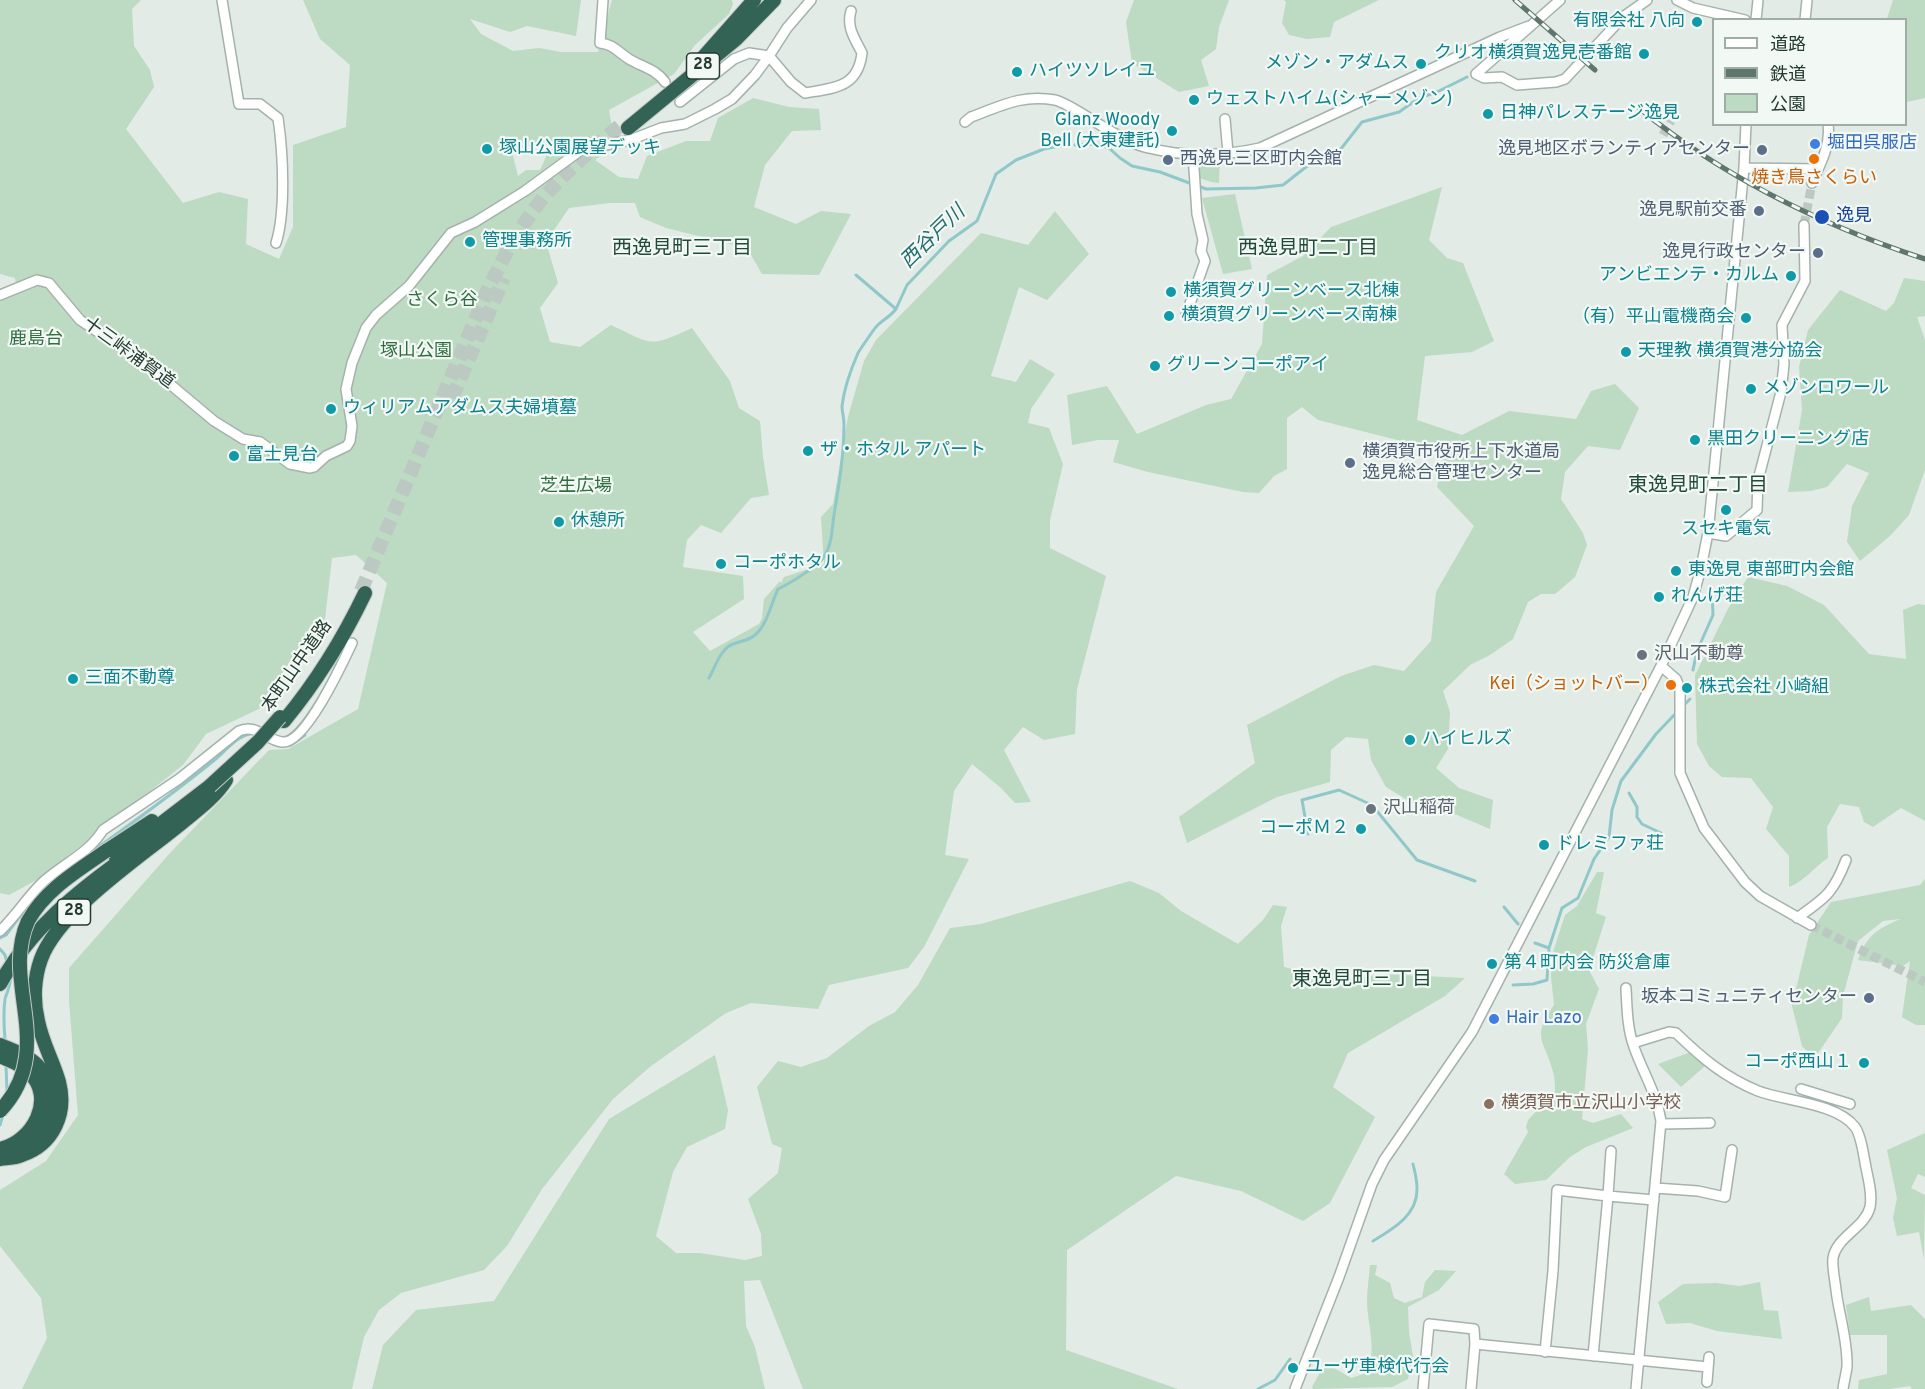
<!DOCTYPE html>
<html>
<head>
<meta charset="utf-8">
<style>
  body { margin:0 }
  #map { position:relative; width:1925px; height:1389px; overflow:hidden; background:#e2ebe6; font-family:Overpass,"Noto Sans JP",sans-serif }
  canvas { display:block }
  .legend { position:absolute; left:1712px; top:18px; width:195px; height:108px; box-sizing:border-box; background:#f2f8f4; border:2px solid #a0aca6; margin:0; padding:8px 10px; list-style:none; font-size:18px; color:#243a32 }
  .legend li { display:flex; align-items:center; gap:12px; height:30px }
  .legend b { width:30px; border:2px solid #a0aca6 }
</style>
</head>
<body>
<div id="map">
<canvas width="1925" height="1389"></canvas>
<ul class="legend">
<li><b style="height:8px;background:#fff"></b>道路</li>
<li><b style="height:8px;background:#5e766d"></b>鉄道</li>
<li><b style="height:16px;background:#bddac2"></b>公園</li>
</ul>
</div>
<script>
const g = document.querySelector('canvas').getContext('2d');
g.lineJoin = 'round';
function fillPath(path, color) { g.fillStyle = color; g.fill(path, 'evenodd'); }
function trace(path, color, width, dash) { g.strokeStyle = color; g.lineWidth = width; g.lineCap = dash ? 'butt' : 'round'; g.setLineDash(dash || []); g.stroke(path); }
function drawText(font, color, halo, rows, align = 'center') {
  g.font = font + ' Overpass,"Noto Sans JP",sans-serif'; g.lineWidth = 4.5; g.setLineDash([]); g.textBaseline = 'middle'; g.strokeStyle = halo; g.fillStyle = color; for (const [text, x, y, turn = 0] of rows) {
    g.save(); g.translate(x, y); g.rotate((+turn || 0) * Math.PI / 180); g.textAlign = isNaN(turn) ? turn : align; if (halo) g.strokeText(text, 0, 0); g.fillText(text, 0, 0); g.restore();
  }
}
const green = new Path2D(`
  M 0,0 L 141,0 L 132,9 L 134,46 L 150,70 L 154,87 L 126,129 L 183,203 L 219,192 L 248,199 L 246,244 L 279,259 L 293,227 L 293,145 L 346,127 L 350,65 L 320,39 L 303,0 L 581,0 L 576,36 L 527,26 L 510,32 L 470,19 L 481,34 L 513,51 L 539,48 L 561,52 L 598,52 L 612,0 L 732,0 L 733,4 L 729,14 L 695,45 L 674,74 L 609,110 L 612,127 L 625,139 L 595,160 L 619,177 L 638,179 L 647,156 L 686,141 L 710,141 L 718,118 L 753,98 L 789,107 L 819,109 L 821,130 L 792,131 L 765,165 L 754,207 L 796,224 L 821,211 L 851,214 L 819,275 L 762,274 L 747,248 L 666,228 L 640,217 L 635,203 L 610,203 L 569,208 L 546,242 L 558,283 L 540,308 L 550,342 L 580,347 L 611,325 C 653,345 649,348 692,328 L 730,381 L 739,408 L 760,421 L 763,457 L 769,495 L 751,498 L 721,533 L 701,525 L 687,540 L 683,567 L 743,576 L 744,599 L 693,632 L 710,651 L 759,624 L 762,618 L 764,599 L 780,581 L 781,583 L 784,577 L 824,564 L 821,517 L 833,504 L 848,417 L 864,361 L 876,340 L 981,233 L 1028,245 L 1055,211 L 1089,254 L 1047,300 L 1019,287 L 991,376 L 1016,382 L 1030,359 L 1055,374 L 1031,409 L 1028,423 L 1049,428 L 1063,464 L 1050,520 L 1050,548 L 1106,576 L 1077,689 L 1075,734 L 1044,740 L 1023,727 L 1004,750 L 1031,802 L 1015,803 L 1001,788 L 972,764 L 954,791 L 945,855 L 969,859 L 924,947 L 908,968 L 829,985 L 818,1009 L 751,1003 L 726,1013 L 651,1066 L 613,1099 L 542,1189 L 507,1246 L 484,1270 L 401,1293 L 379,1310 L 364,1337 L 352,1389 L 22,1389 L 47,1338 L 41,1298 L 0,1246 L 0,1190 L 46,1161 L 78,1115 L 69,1001 L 69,968 L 170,853 L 269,750 L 288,749 L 358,709 L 387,583 L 356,555 L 332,558 L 325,619 L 290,661 L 263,707 L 206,734 L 183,765 L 40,878 L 9,895 L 0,893 L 0,297 L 16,284 L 15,278 L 0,274 ZM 546,141 L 546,157 L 540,170 L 526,170 L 518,176 L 512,152 Z
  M 1134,0 L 1229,0 L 1219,27 L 1216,49 L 1201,60 L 1209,86 L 1179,92 L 1132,63 L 1126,22 Z
  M 1284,0 L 1379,0 L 1334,22 L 1330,37 L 1307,39 L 1289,35 L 1282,23 L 1286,2 Z
  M 1893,0 L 1925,0 L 1925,98 L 1906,102 L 1906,20 L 1887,19 Z
  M 1195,156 L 1220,156 L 1219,183 L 1211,182 L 1197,177 Z
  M 1442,187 L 1429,240 L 1447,258 L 1463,263 L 1494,341 L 1472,352 L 1425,356 L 1417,420 L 1462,435 L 1509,411 L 1576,419 L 1591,391 L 1615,384 L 1639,408 L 1620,450 L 1588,446 L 1565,472 L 1561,499 L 1583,533 L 1587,545 L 1575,577 L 1555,594 L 1541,594 L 1528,602 L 1513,639 L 1490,655 L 1470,665 L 1443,691 L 1450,712 L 1448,749 L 1436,768 L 1459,788 L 1493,800 L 1490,829 L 1443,809 L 1424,810 L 1386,787 L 1371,760 L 1368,739 L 1346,737 L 1331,750 L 1330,782 L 1277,797 L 1187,843 L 1179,817 L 1255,763 L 1247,725 L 1341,676 L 1374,665 L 1404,671 L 1431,641 L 1436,592 L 1474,526 L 1437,487 L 1445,452 L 1318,420 L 1302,407 L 1287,418 L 1287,469 L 1274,476 L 1259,493 L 1243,492 L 1148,472 L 1113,462 L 1119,440 L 1098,440 L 1072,445 L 1067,395 L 1107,386 L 1137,434 L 1206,405 L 1231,399 L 1262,344 L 1267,275 L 1303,256 L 1331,227 Z
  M 1235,194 L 1252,269 L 1223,274 L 1202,198 Z
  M 1904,278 L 1925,281 L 1925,316 L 1917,317 L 1925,340 L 1925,470 L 1909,515 L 1890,536 L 1860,561 L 1847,542 L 1852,506 L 1869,473 L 1847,464 L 1827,487 L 1811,491 L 1788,492 L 1802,410 L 1799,367 L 1808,330 L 1840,290 L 1886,311 L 1894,303 Z
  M 1748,577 L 1787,586 L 1824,605 L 1869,654 L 1906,659 L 1903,610 L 1918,604 L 1925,605 L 1925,821 L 1901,808 L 1873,827 L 1864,822 L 1859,807 L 1840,804 L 1827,827 L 1828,858 C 1814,867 1805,881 1789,887 L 1789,856 L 1766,829 L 1773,807 L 1751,778 L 1722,777 L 1709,766 L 1697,744 L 1695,675 L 1730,605 Z
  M 1597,872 L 1604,872 L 1596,913 L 1606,917 L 1589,970 L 1599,989 L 1586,1024 L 1588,1050 L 1582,1119 L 1593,1123 L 1621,1114 L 1633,1128 L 1586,1147 L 1570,1157 L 1546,1180 L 1515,1184 L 1504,1174 L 1528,1132 L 1526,1127 L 1528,1120 L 1555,1091 C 1555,1085 1555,1078 1553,1072 C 1545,1039 1530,1039 1554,1005 L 1551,977 L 1552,955 L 1565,915 L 1577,906 Z
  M 1925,879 L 1925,1025 L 1916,1025 L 1902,1017 L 1910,961 L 1903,966 L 1858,960 C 1867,935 1876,930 1900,919 L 1883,921 L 1858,941 L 1843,996 L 1842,1018 L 1814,1059 L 1802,1046 L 1791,1002 L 1797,985 L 1809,935 L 1831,902 L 1920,885 Z
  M 1130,881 L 1159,893 L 1181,911 L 1238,944 L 1263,920 L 1273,905 L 1287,907 L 1281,926 L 1284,967 L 1342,981 L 1382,974 L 1465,978 L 1445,996 L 1348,1053 L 1333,1087 L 1375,1117 L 1330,1203 L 1303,1221 L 1241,1191 L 1176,1176 L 1067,1250 L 1066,1350 L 1178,1389 L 803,1389 L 760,1280 L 744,1281 L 746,1326 L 755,1347 L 765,1389 L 372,1389 L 383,1345 L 416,1310 L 494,1301 L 609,1119 L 715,1055 L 728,1110 L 725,1129 L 687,1147 L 673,1172 L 656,1236 L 676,1253 L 700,1253 L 745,1260 L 762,1256 L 761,1234 L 748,1199 L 778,1173 L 782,1148 L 772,1144 L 757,1087 L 778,1061 L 801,1067 L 827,1058 L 869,1026 L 895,1012 L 918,985 L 950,928 L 981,924 Z
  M 1691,1052 L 1705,1066 L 1681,1087 L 1658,1064 Z
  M 1925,1133 L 1925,1177 L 1918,1174 L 1911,1188 L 1925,1195 L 1924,1259 L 1919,1232 L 1897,1236 L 1893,1218 L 1897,1198 L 1887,1150 Z
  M 1370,1265 L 1377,1265 L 1375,1275 L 1390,1283 L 1394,1298 L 1405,1303 L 1422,1297 L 1425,1282 L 1435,1270 L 1456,1271 L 1439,1290 L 1408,1307 L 1409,1332 L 1413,1357 L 1408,1379 L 1392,1387 L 1313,1389 L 1312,1387 L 1323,1367 L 1334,1368 L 1351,1378 L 1367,1373 C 1377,1351 1368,1326 1367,1303 C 1367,1290 1369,1278 1370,1265 Z
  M 1760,1282 L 1764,1310 L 1778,1311 L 1782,1339 L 1717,1331 L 1690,1323 L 1666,1324 L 1658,1302 L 1683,1284 L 1716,1283 L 1739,1286 Z
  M 1869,1297 L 1871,1311 L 1911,1305 L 1925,1319 L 1925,1389 L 1912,1389 L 1910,1386 L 1890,1389 L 1858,1389 L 1859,1380 L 1887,1374 L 1887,1335 L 1850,1335 L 1846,1305 Z`);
const stream = new Path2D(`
  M 1075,145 L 1097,144 L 1109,148 L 1120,158 L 1132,166 L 1160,172 L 1192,184
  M 1198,186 L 1206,189 L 1256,188 L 1283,185 L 1306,167 L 1340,150 L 1362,122 L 1399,112 L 1419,98 L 1437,92 L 1467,77
  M 856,275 L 896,309 L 907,285 L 949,241 L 977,221 L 996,174 L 1016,160 L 1044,149 L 1064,145
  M 1693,670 L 1697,651 L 1713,615 L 1712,590
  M 709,678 C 716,666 720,649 733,644 C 741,641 748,641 755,635 C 767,625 771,604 778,589 C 789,584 820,565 825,555 C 832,544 832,528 834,515 C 839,485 844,455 844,424 C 844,418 842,412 842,406 C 844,389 851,369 858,353 C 859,351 874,329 876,327 C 882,320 890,317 896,309
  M 1682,707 L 1690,699
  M 284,746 L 291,745 L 305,735
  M 1629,793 L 1637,807 L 1637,817 L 1642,824 L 1661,833
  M 1308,834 L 1302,800 L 1339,790 L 1372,805 L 1417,860 L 1475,881
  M 80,860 C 127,827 173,794 217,758 C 226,750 238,736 250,734
  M 32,901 L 46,886
  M 1504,907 L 1518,924
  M 0,938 L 6,935 L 26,908
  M 1535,943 L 1549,948
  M 0,949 L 5,955 L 7,963
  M 1513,985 L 1533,984 L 1547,980 L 1549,948 L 1562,908 L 1578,898 L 1594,859 L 1609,837 L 1612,810 L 1621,781 L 1656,734 L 1677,712
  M 5,1040 C 4,1027 3,1013 5,999 C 7,991 12,984 10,975
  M 6,1066 L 7,1091
  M 0,1125 L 3,1115
  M 1373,1241 C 1393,1229 1418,1215 1417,1188 C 1417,1181 1415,1172 1413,1164
  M 1258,1389 L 1275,1380 L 1290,1359`);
const minorTunnel = new Path2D(`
  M 1663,135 L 1671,121
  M 1804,225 L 1812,183
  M 1811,925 L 1925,982`);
const highwayTunnel = new Path2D(`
  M 452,398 L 504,278
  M 361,591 L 488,289 C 504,256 520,226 543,198 C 567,170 596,146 624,122`);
const minor = new Path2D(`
  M 222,0 L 239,104 L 260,104 L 278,118 C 283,152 286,211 276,243
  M 603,0 L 600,43 C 613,44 618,52 629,59 C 642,67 656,69 665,82
  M 1560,0 L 1476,74 L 1484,78 L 1502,77 L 1517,85 L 1556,82 L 1565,79 L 1623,17 L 1647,0
  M 1677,0 L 1693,8 L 1745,20
  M 1756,20 L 1758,0
  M 1805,20 L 1807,0
  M 680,102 L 734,59 L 749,53 L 769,56 L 787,28 L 811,0
  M 1225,119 L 1228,153
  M 965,122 L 971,117 C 1001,106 1022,94 1055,100 C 1066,102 1096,123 1107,129 C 1121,137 1134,145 1149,148 C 1184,157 1225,156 1260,148 L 1500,37 L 1529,26
  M 1744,168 L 1818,169
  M 1812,183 C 1820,164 1831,146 1828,124
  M 0,295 L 37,280 L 49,283 L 80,320 L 146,364 L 214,421 L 243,439 L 260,442 L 290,464 L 310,468 L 314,467 L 326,456 L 347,446 L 350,441 L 352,426 L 346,389 L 352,363 L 366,328 L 376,315 L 409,286 L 451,233 L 475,222 L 525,191 L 581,150 L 630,140 L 661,128 L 685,124 L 715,109 L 732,99 L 755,75 L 769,56 L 791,82 L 805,93 C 834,88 858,88 862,53 C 855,39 846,27 851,11
  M 1186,315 L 1205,261 L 1201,251 L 1203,240 L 1197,214 L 1193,154
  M 1708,533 L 1726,536 L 1757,510 L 1758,480 L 1781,392 L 1784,364 L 1782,325 L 1805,281 L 1804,225
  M 1661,666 L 1676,679 L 1680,689 L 1680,773 L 1704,828 L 1745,882 L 1760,896 L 1811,925
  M 1797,918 C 1825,898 1833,894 1846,860
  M 0,931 C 16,916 28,896 43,882 C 63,864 89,853 103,830 L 179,779 L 239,731 C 256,723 266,740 282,742 C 305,745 343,662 352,643
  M 1626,988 C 1627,1007 1627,1028 1634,1047 C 1643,1073 1657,1094 1661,1121 L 1636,1389
  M 1633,1043 L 1669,1032 L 1676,1033 C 1702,1058 1724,1077 1758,1091 C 1784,1101 1837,1103 1855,1127 C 1861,1135 1863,1152 1865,1162 C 1867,1176 1873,1192 1870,1207 C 1865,1228 1837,1236 1833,1258 C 1832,1268 1835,1280 1836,1290 C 1839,1315 1848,1341 1847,1367 C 1846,1374 1844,1382 1843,1389
  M 1801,1089 L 1850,1104
  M 1661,1124 L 1710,1123
  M 1655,1188 L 1698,1191 L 1725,1197 L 1732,1150
  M 1475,1344 L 1708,1367
  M 1545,1352 L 1553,1271 L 1557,1190 L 1608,1196 L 1611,1151
  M 1593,1356 L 1608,1196 L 1654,1200
  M 1707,1382 L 1709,1357
  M 1295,1389 L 1339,1277 L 1372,1184 L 1384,1160 L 1472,1032 L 1661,666 L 1693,597 L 1701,568 L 1708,533 L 1744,168 L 1746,124
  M 1423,1389 L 1429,1324 L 1474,1329 L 1475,1344 L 1471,1389`);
const highway = new Path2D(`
  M 700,61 L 754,0
  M 628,128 L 736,39 L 774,0
  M 284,721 C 317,681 343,639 365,593
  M 106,851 L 152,821
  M 116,858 L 210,786
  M 0,984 C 30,929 77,892 127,856
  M 0,1045 C 12,1050 27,1055 37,1065 C 62,1093 52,1125 26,1147
  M 0,1056 C 10,1061 21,1064 29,1072 C 57,1099 32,1142 0,1149
  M 0,1159 C 7,1158 16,1158 22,1155 C 54,1144 67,1113 59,1082 C 53,1061 42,1042 38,1021 C 33,1001 34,978 41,959 C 59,910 143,855 184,821 C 199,809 216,796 226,780`);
const rail = new Path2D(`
  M 1515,0 L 1595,70
  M 1640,109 C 1723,177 1824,226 1925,259`);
const highwayBridge = new Path2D(`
  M 210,786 L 258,742 L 280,717
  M 0,1111 C 58,1049 0,983 28,921 C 45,890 77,871 106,851`);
const markers = [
  [1697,22,6,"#0f9aa8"],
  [1644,54,6,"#0f9aa8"],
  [1421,64,6,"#0f9aa8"],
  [1017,72,6,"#0f9aa8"],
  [1194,100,6,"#0f9aa8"],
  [1488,114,6,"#0f9aa8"],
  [1172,131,6,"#0f9aa8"],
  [1815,144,6,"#3f7fe0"],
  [487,149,6,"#0f9aa8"],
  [1762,150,6,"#5c6f8a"],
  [1814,159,6,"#e8710a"],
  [1168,160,6,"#5c6f8a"],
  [1759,211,6,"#5c6f8a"],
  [1822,217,8,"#1a4fb4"],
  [470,242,6,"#0f9aa8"],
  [1818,253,6,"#5c6f8a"],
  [1791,276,6,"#0f9aa8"],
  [1171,292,6,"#0f9aa8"],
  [1169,316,6,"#0f9aa8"],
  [1746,318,6,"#0f9aa8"],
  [1626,352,6,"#0f9aa8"],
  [1155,366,6,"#0f9aa8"],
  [1751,389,6,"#0f9aa8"],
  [331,409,6,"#0f9aa8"],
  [1695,440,6,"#0f9aa8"],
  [808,451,6,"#0f9aa8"],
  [234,456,6,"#0f9aa8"],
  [1350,463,6,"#5c6f8a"],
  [1726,510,6,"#0f9aa8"],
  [559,522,6,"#0f9aa8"],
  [721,564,6,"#0f9aa8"],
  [1676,571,6,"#0f9aa8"],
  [1659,597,6,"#0f9aa8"],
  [1642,655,6,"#6b7280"],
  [73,679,6,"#0f9aa8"],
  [1671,685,6,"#e8710a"],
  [1687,688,6,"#0f9aa8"],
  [1410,740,6,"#0f9aa8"],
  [1371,809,6,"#6b7280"],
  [1361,829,6,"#0f9aa8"],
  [1544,845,6,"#0f9aa8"],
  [1492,964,6,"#0f9aa8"],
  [1869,998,6,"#5c6f8a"],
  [1494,1019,6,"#3f7fe0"],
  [1864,1063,6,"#0f9aa8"],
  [1489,1104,6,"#8d6e63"],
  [1293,1368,6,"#0f9aa8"]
];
const shields = [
  [703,66,33],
  [74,912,33]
];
const shieldNames = [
  ["28",703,66],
  ["28",74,912]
];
const cultureNames = [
  ["有限会社 八向",1685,22,"right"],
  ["クリオ横須賀逸見壱番館",1632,54,"right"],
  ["メゾン・アダムス",1409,64,"right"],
  ["ハイツソレイユ",1029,72],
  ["ウェストハイム(シャーメゾン)",1206,100],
  ["日神パレステージ逸見",1500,114],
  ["Glanz Woody",1160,121,"right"],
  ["Bell (大東建託)",1160,142,"right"],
  ["塚山公園展望デッキ",499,149],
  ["管理事務所",482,242],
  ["アンビエンテ・カルム",1779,276,"right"],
  ["横須賀グリーンベース北棟",1183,292],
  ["横須賀グリーンベース南棟",1181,316],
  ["（有）平山電機商会",1734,318,"right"],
  ["天理教 横須賀港分協会",1638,352],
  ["グリーンコーポアイ",1167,366],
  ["メゾンロワール",1763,389],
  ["ウィリアムアダムス夫婦墳墓",343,409],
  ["黒田クリーニング店",1707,440],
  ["ザ・ホタル アパート",820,451],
  ["富士見台",246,456],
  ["休憩所",571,522],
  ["スセキ電気",1726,530,"center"],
  ["コーポホタル",733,564],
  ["東逸見 東部町内会館",1688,571],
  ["れんげ荘",1671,597],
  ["三面不動尊",85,679],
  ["株式会社 小崎組",1699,688],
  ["ハイヒルズ",1422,740],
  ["コーポＭ２",1349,829,"right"],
  ["ドレミファ荘",1556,845],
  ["第４町内会 防災倉庫",1504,964],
  ["コーポ西山１",1852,1063,"right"],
  ["ユーザ車検代行会",1305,1368]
];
const shopNames = [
  ["堀田呉服店",1827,144],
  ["Hair Lazo",1506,1019]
];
const serviceNames = [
  ["逸見地区ボランティアセンター",1750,150],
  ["西逸見三区町内会館",1180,160,"left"],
  ["逸見駅前交番",1747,211],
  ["逸見行政センター",1806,253],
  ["横須賀市役所上下水道局",1362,453,"left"],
  ["逸見総合管理センター",1362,474,"left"],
  ["坂本コミュニティセンター",1857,998]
];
const foodNames = [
  ["焼き鳥さくらい",1814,179],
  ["Kei（ショットバー）",1659,685,"right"]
];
const transitNames = [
  ["逸見",1836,217]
];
const parkNames = [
  ["さくら谷",442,301],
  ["鹿島台",36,340],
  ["塚山公園",416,352],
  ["芝生広場",576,487]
];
const streetNames = [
  ["十三峠浦賀道",128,354,36],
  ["本町山中道路",298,667,-55]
];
const worshipNames = [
  ["沢山不動尊",1654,655],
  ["沢山稲荷",1383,809]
];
const educationNames = [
  ["横須賀市立沢山小学校",1501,1104]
];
const waterNames = [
  ["西谷戸川",934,238,-44]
];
const neighbourhoodNames = [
  ["西逸見町三丁目",682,250],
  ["西逸見町二丁目",1308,250],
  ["東逸見町二丁目",1698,487],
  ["東逸見町三丁目",1362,981]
];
fillPath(green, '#bddac2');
trace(stream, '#90c8ca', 3);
trace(minorTunnel, '#bcc8c2', 9, [9, 4.5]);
trace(highwayTunnel, '#bcc8c2', 14, [14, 7]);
trace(minor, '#a5b2ac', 12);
trace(highway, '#c2c8c6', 16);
trace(minor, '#fff', 9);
trace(highway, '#336354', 14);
trace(rail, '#5e766d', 5);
trace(rail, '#f2f8f4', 3, [9]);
trace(highwayBridge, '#c2c8c6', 16, []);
trace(highwayBridge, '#336354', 14);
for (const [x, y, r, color] of markers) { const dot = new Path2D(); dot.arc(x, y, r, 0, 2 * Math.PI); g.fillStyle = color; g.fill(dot); trace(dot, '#f2f8f4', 2); }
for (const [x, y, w] of shields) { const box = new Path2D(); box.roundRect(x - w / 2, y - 13, w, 26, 4.5); g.fillStyle = '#f2f8f4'; g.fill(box); trace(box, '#243a32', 1.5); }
drawText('bold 16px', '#243a32', null, shieldNames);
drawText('18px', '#0d838f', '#f2f8f4', cultureNames, 'left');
drawText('18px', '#366cbe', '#f2f8f4', shopNames, 'left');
drawText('18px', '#4e5e75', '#f2f8f4', serviceNames, 'right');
drawText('18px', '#c56008', '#f2f8f4', foodNames);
drawText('18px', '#164399', '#f2f8f4', transitNames, 'left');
drawText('18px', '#326d42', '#f2f8f4', parkNames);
drawText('18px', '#243a32', '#f2f8f4', streetNames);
drawText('18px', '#5b616d', '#f2f8f4', worshipNames, 'left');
drawText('18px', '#785e54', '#f2f8f4', educationNames, 'left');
drawText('italic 20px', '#246c70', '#f2f8f4', waterNames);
drawText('20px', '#224a3c', '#f2f8f4', neighbourhoodNames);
</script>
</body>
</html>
